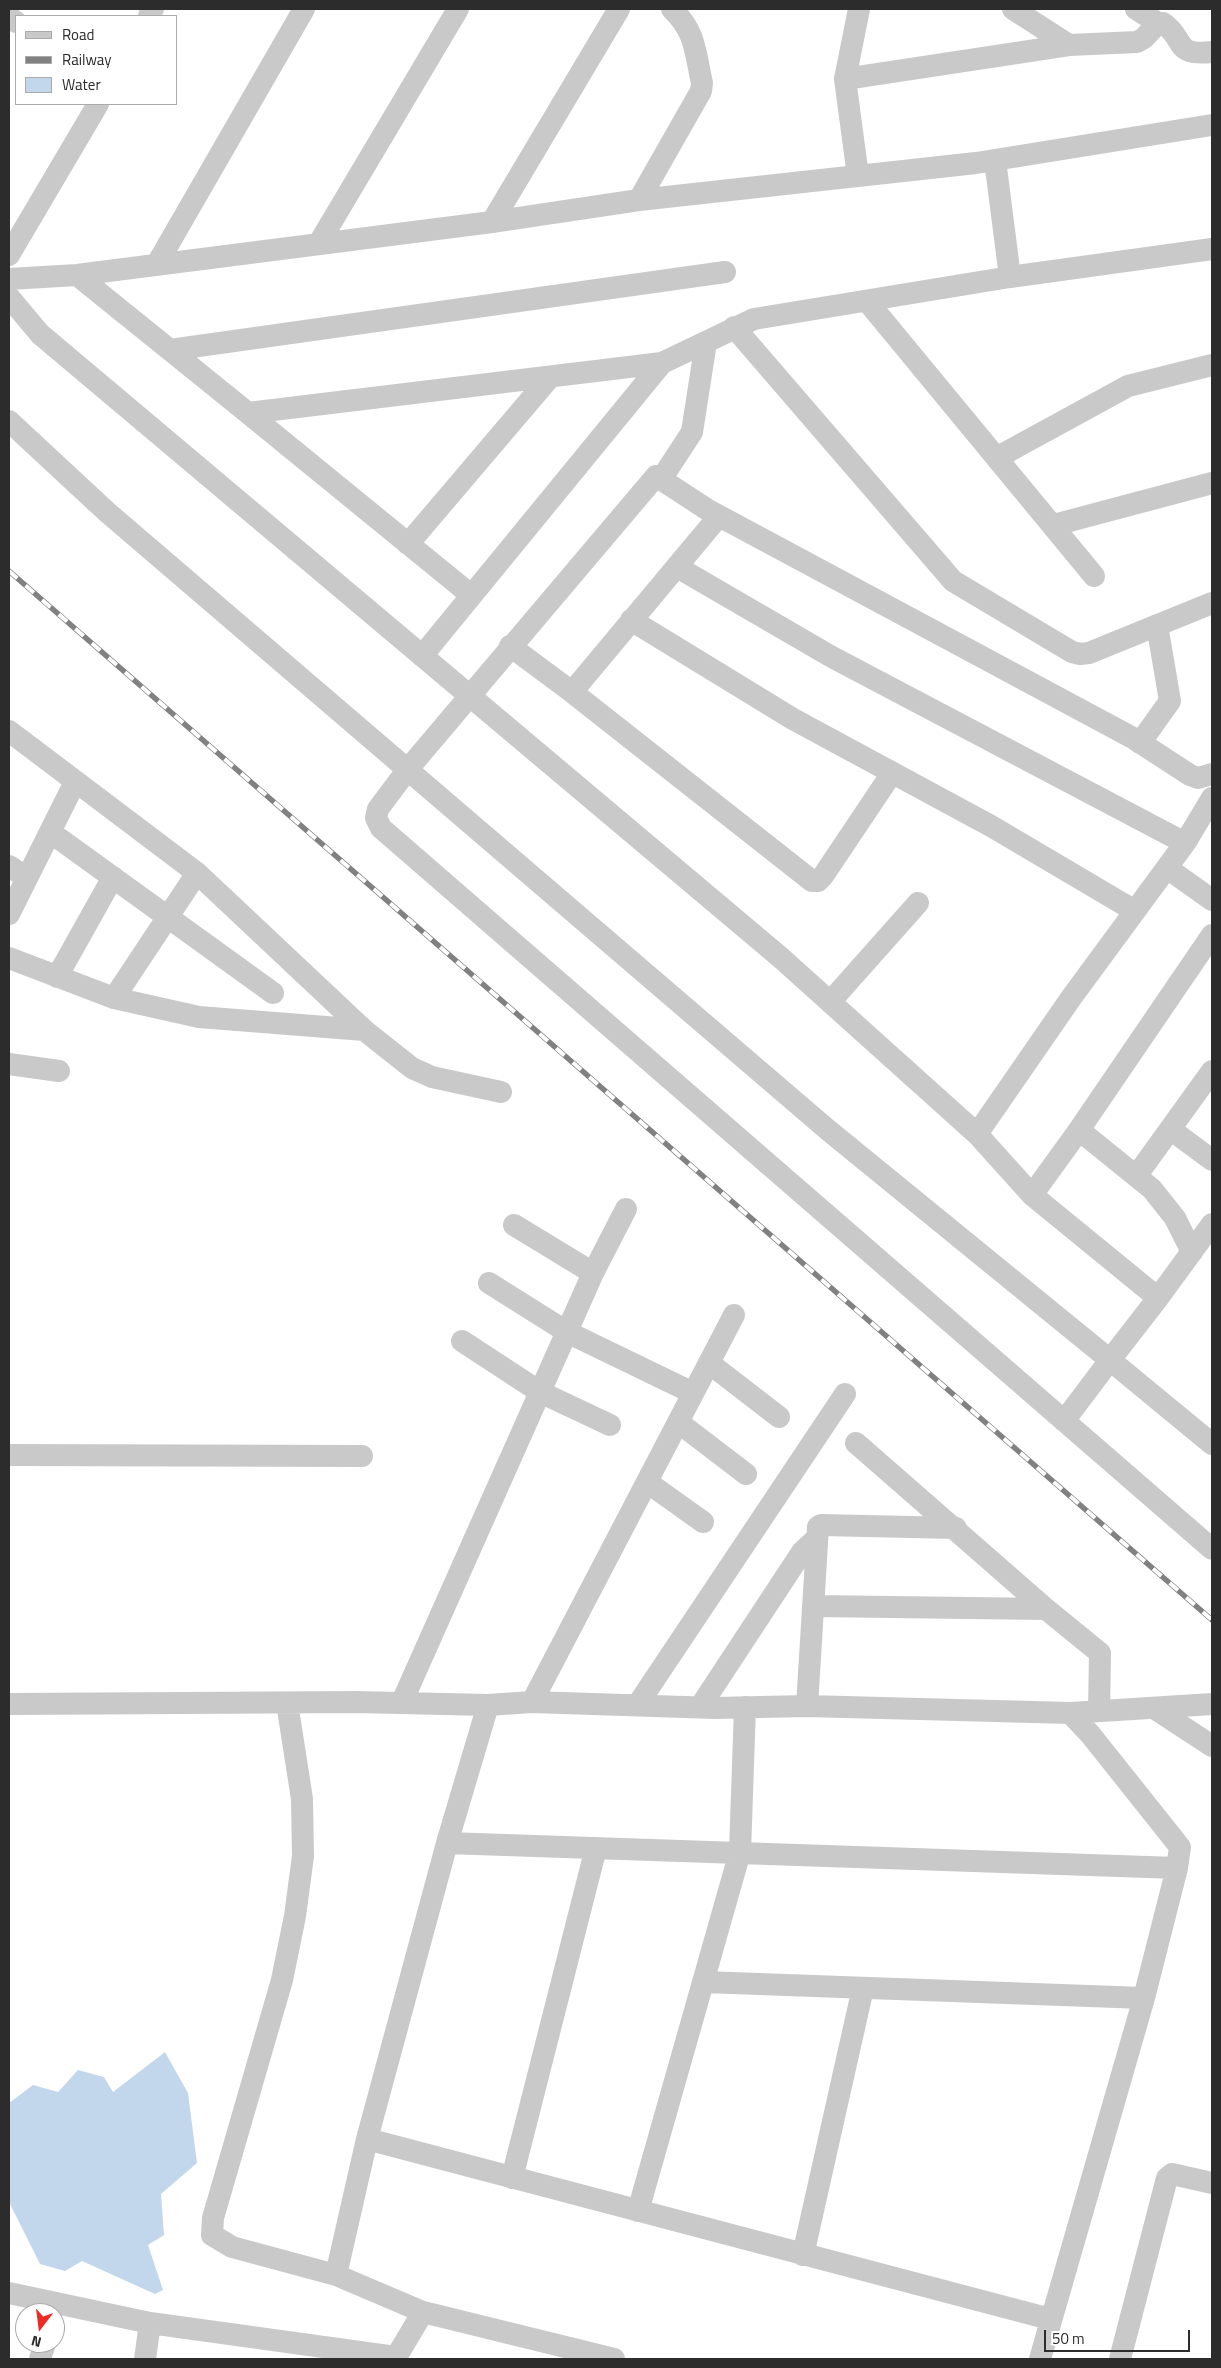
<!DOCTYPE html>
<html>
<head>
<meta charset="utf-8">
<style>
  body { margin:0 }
  #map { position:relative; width:1221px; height:2368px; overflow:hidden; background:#fff; font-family:"Titillium Web",sans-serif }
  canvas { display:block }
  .frame { position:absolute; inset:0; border:10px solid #2c2c2c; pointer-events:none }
  .legend { position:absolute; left:15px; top:15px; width:162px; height:90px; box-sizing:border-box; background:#fff; border:1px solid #ababab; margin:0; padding:6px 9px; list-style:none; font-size:15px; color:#2c2c2c }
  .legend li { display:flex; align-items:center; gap:10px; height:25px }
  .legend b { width:25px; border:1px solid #ababab }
  .north { position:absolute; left:15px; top:2303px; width:50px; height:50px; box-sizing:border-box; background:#fff; border:1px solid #ababab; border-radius:50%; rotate:195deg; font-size:14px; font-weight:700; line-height:20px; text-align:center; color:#2c2c2c }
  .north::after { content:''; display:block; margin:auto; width:18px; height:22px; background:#ec2c24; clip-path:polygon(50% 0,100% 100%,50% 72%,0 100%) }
  .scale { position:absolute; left:1044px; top:2330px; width:146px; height:22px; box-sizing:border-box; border:2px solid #2c2c2c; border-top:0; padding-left:6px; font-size:15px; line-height:18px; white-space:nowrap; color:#2c2c2c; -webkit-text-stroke:4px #fff; paint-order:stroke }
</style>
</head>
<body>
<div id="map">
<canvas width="1221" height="2368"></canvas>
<div class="frame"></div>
<ul class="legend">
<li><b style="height:6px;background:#c9c9c9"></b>Road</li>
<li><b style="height:6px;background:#818181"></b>Railway</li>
<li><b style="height:14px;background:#c2d7ec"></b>Water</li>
</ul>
<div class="north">N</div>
<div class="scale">50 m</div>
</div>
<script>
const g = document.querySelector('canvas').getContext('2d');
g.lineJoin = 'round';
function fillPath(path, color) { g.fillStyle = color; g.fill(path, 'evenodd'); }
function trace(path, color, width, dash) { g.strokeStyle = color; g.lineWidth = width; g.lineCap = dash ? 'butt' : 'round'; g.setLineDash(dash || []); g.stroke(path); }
const water = new Path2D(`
  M 165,2052 L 188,2093 L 197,2163 L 161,2194 L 164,2235 L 148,2245 L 163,2290 L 155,2294 L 82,2261 L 65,2271 L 40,2264 L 9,2202 L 9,2103 L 33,2085 L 58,2092 L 78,2070 L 104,2077 L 113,2092 Z`);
const minor = new Path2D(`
  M 1013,9 L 1069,45
  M 1136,9 L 1158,23
  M 149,16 L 153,9
  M 9,17 L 16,22
  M 845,79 L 1069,45 L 1137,42 L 1144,38 L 1158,23 L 1163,23 C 1187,40 1172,56 1212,52
  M 858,176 L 845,79 L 859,9
  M 639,200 L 701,91 L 702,83 C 695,52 696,32 672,9
  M 492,222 L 619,9
  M 319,243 L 458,9
  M 9,255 L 98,104
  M 157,264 L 304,9
  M 77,275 L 248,413 L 662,363
  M 1010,277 L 1212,249
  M 9,279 L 77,275 L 492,222 L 639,200 L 976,163 L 1212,125
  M 9,297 L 40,334 L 780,957 L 977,1134 L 1032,1195 L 1158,1298 L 1110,1360 L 828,1130 L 107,512 L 9,421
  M 867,301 L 1094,576
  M 734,327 L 953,581 L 1072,652 L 1080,654 L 1089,653 L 1212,603
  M 170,350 L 725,272
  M 248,413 L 471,595
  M 998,457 L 1128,386 L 1212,365
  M 662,478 L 692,432 L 706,342
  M 1054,525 L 1212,483
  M 408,544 L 550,377
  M 677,567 L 832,657 L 1185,843
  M 631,620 L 793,719 L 991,826 L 1135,911
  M 510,646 L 572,692 L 812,881 L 818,881 L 823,876 L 892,773
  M 422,656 L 662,363 L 754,319 L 1010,277 L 995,160
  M 572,692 L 719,516
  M 9,731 L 197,873 L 364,1030 L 412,1068 L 432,1077 L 501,1092
  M 1140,743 L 1170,701 L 1157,625
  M 1212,774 L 1198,778 L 1190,775 L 1133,738 L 708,510 L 656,476 L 408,769 L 378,809 L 376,818 L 381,828 L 1212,1549
  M 50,832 L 273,993
  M 9,866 L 27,878
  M 1167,868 L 1212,900
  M 9,914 L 75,782
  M 9,958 L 114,998 L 199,1017 L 364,1030
  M 57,977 L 113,877
  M 114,998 L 197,873
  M 830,1002 L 918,903
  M 9,1064 L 59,1071
  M 1170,1129 L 1212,1160
  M 1079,1130 L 1152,1189 L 1175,1218 L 1192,1252
  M 977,1134 L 1071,998 L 1185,843 L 1212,798
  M 1137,1175 L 1212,1071
  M 1032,1195 L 1079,1130 L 1212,935
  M 514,1225 L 593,1273
  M 489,1283 L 567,1332 L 693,1393
  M 1158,1298 L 1212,1224
  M 462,1341 L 540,1392 L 610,1425
  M 709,1363 L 779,1417
  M 1064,1421 L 1110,1360 L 1212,1444
  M 678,1422 L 746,1474
  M 856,1443 L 1046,1609 L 1100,1653 L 1099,1711
  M 9,1455 L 362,1456
  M 647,1482 L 703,1522
  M 813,1606 L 1046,1609
  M 402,1702 L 593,1273 L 626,1209
  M 532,1702 L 734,1315
  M 287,1703 L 302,1799 L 303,1856 L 295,1916 L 282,1980 L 213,2218 L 212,2235 L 232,2247 L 336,2275
  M 9,1704 L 356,1702 L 488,1705 L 532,1702 L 715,1708 L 807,1706 L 1070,1713 L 1212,1704
  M 638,1704 L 845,1394
  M 807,1706 L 818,1527 L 821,1525 L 956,1528
  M 700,1707 L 802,1552 L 817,1538
  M 1154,1708 L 1212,1746
  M 447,1843 L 1177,1868
  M 704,1982 L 1144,1998
  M 367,2139 L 1050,2319
  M 512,2178 L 596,1848
  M 638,2211 L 740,1852 L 745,1707
  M 803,2255 L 863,1988
  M 9,2293 L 150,2323 L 396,2357
  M 423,2312 L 336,2275 L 367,2139 L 447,1843 L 488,1705
  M 40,2359 L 45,2343
  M 145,2359 L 150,2323
  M 395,2359 L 423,2312 L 614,2359
  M 1040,2359 L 1144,1998 L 1177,1868 L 1180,1847 L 1090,1734 L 1070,1713
  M 1120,2359 L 1167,2178 L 1172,2174 L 1212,2183`);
const rail = new Path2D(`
  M 9,571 L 1212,1620`);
fillPath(water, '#c2d7ec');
trace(minor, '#c9c9c9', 22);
trace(rail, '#818181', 5.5);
trace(rail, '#fff', 4, [11]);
</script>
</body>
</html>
